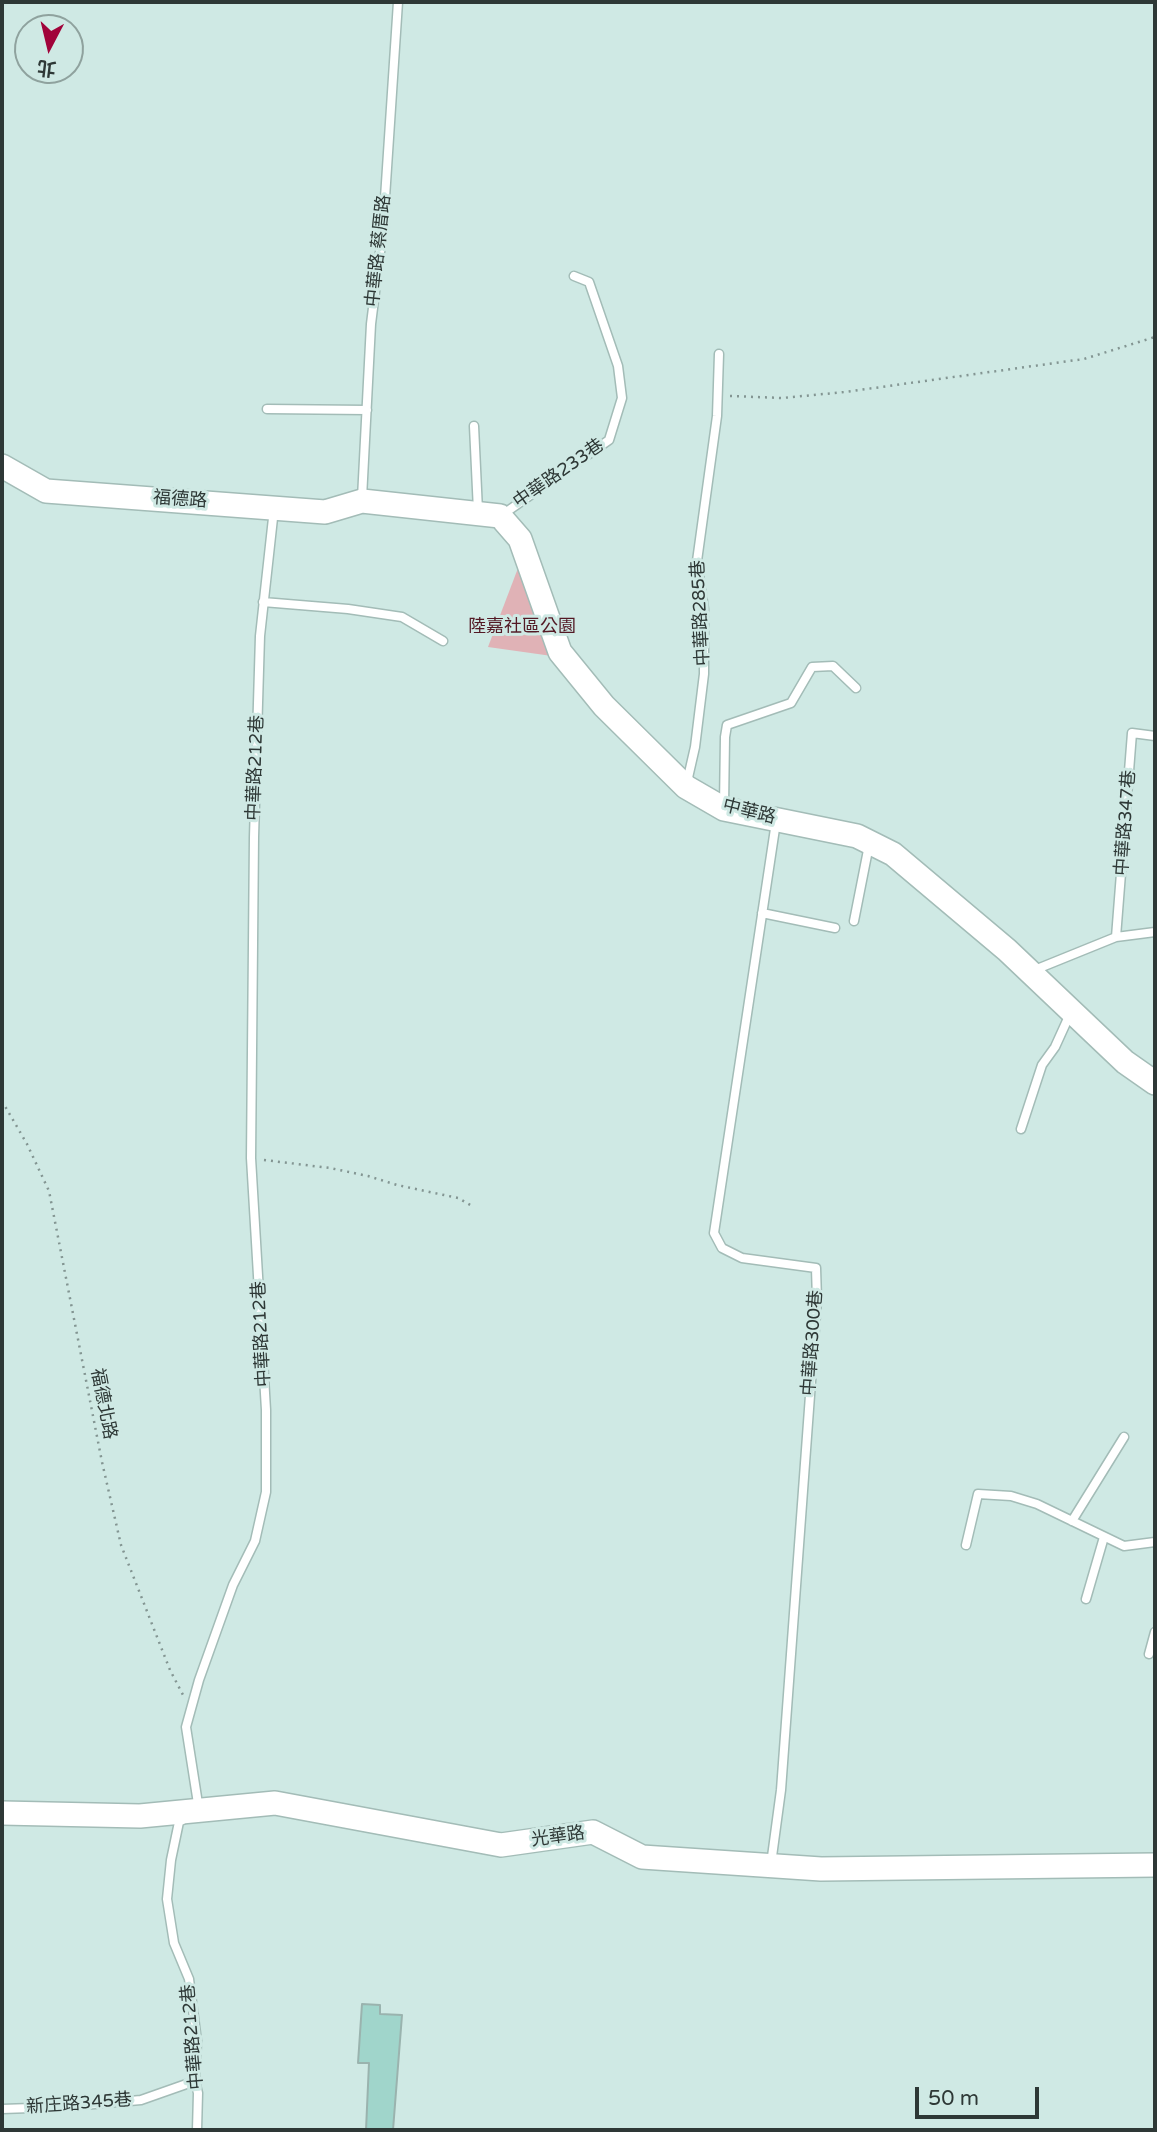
<!DOCTYPE html>
<html>
<head>
<meta charset="utf-8">
<style>
  body { margin:0 }
  #map { position:relative; width:1157px; height:2132px; overflow:hidden; background:#cfe9e4; font-family:"Varela Round","Noto Sans TC",sans-serif }
  canvas { display:block }
  .frame { position:absolute; inset:0; border:4px solid #2e3836; pointer-events:none }
  .north { position:absolute; left:14px; top:14px; width:70px; height:70px; box-sizing:border-box; background:#cfe9e4; border:2px solid #8fa29e; border-radius:50%; rotate:187deg; font-size:19px; font-weight:700; line-height:28px; text-align:center; color:#2e3836 }
  .north::after { content:''; display:block; margin:auto; width:24px; height:32px; background:#a1033a; clip-path:polygon(50% 0,100% 100%,50% 72%,0 100%) }
  .scale { position:absolute; left:915px; top:2087px; width:124px; height:32px; box-sizing:border-box; border:4px solid #2e3836; border-top:0; padding-left:9px; font-size:21px; line-height:24px; white-space:nowrap; color:#2e3836; -webkit-text-stroke:5px #cfe9e4; paint-order:stroke }
</style>
</head>
<body>
<div id="map">
<canvas width="1157" height="2132"></canvas>
<div class="frame"></div>
<div class="north">北</div>
<div class="scale">50 m</div>
</div>
<script>
const g = document.querySelector('canvas').getContext('2d');
g.lineJoin = 'round';
function fillPath(path, color) { g.fillStyle = color; g.fill(path, 'evenodd'); }
function trace(path, color, width, dash) { g.strokeStyle = color; g.lineWidth = width; g.lineCap = dash ? 'butt' : 'round'; g.setLineDash(dash || []); g.stroke(path); }
function drawText(font, color, halo, rows, align = 'center') {
  g.font = font + ' "Varela Round","Noto Sans TC",sans-serif'; g.lineWidth = 6; g.setLineDash([]); g.textBaseline = 'middle'; g.strokeStyle = halo; g.fillStyle = color; for (const [text, x, y, turn = 0] of rows) {
    g.save(); g.translate(x, y); g.rotate((+turn || 0) * Math.PI / 180); g.textAlign = isNaN(turn) ? turn : align; if (halo) g.strokeText(text, 0, 0); g.fillText(text, 0, 0); g.restore();
  }
}
const green = new Path2D(`
  M 523,555 L 559,657 L 488,647 Z`);
const building = new Path2D(`
  M 362,2004 L 380,2005 L 380,2014 L 402,2015 L 393,2130 L 366,2130 L 369,2063 L 358,2063 Z`);
const path = new Path2D(`
  M 730,396 L 782,398 L 845,392 L 1084,359 L 1155,337
  M 2,1101 L 27,1144 L 49,1191 L 102,1462 L 121,1545 L 170,1670 L 183,1695
  M 264,1160 L 330,1168 L 368,1176 L 397,1185 L 458,1198 L 472,1206`);
const lane = new Path2D(`
  M 267,409 L 367,410
  M 474,426 L 478,511
  M 362,498 L 371,324 L 383,228 L 398,2
  M 502,515 L 609,440 L 622,398 L 618,366 L 589,282 L 574,276
  M 263,602 L 348,609 L 402,617 L 443,641
  M 687,782 L 695,747 L 704,674 L 704,609 L 697,561 L 717,416 L 719,354
  M 724,806 L 725,737 L 727,725 L 791,703 L 812,667 L 833,666 L 856,688
  M 762,913 L 835,928
  M 854,921 L 869,845
  M 1116,937 L 1132,733 L 1155,736
  M 1032,971 L 1116,937 L 1155,932
  M 1021,1129 L 1042,1065 L 1055,1047 L 1070,1014
  M 1072,1521 L 1124,1437
  M 966,1545 L 978,1494 L 1011,1496 L 1037,1504 L 1124,1546 L 1155,1542
  M 1086,1599 L 1104,1537
  M 1149,1654 L 1155,1632
  M 199,1810 L 186,1727 L 199,1680 L 233,1585 L 255,1541 L 266,1492 L 266,1410 L 251,1158 L 254,837 L 260,636 L 274,509
  M 186,1818 L 179,1822 L 171,1860 L 167,1899 L 174,1943 L 189,1979 L 197,2041 L 195,2081 L 198,2093 L 197,2130
  M 771,1864 L 781,1790 L 817,1300 L 816,1268 L 742,1258 L 722,1248 L 714,1233 L 776,822
  M 2,2109 L 60,2107 L 141,2100 L 195,2081`);
const secondary = new Path2D(`
  M 2,466 L 46,491 L 325,512 L 362,501 L 500,516 L 520,539 L 560,652 L 604,706 L 686,787 L 724,809 L 857,836 L 893,854 L 1007,950 L 1125,1062 L 1155,1083
  M 2,1813 L 140,1816 L 275,1803 L 501,1845 L 593,1832 L 642,1857 L 821,1869 L 1155,1865`);
const streetNames = [
  ["中華路 蔡厝路",379,251,-84],
  ["中華路233巷",559,474,-35],
  ["福德路",180,500,4],
  ["中華路285巷",701,613,-93],
  ["中華路212巷",256,768,-88],
  ["中華路",749,812,14],
  ["中華路347巷",1126,823,-86],
  ["中華路212巷",262,1334,-93],
  ["中華路300巷",813,1343,-86],
  ["福德北路",103,1404,79],
  ["光華路",558,1837,-8],
  ["中華路212巷",193,2037,-95],
  ["新庄路345巷",79,2104,-4]
];
const parkNames = [
  ["陸嘉社區公園",522,627]
];
fillPath(green, '#e0b2b6');
fillPath(building, '#a0d5cb');
trace(building, '#9ab3ae', 2);
trace(lane, '#a3bcb7', 11);
trace(secondary, '#a3bcb7', 26);
trace(path, '#839592', 2.5, [2, 5]);
trace(lane, '#fff', 8);
trace(secondary, '#fff', 23);
drawText('18px', '#2e3836', '#cfe9e4', streetNames);
drawText('18px', '#531924', '#cfe9e4', parkNames);
</script>
</body>
</html>
